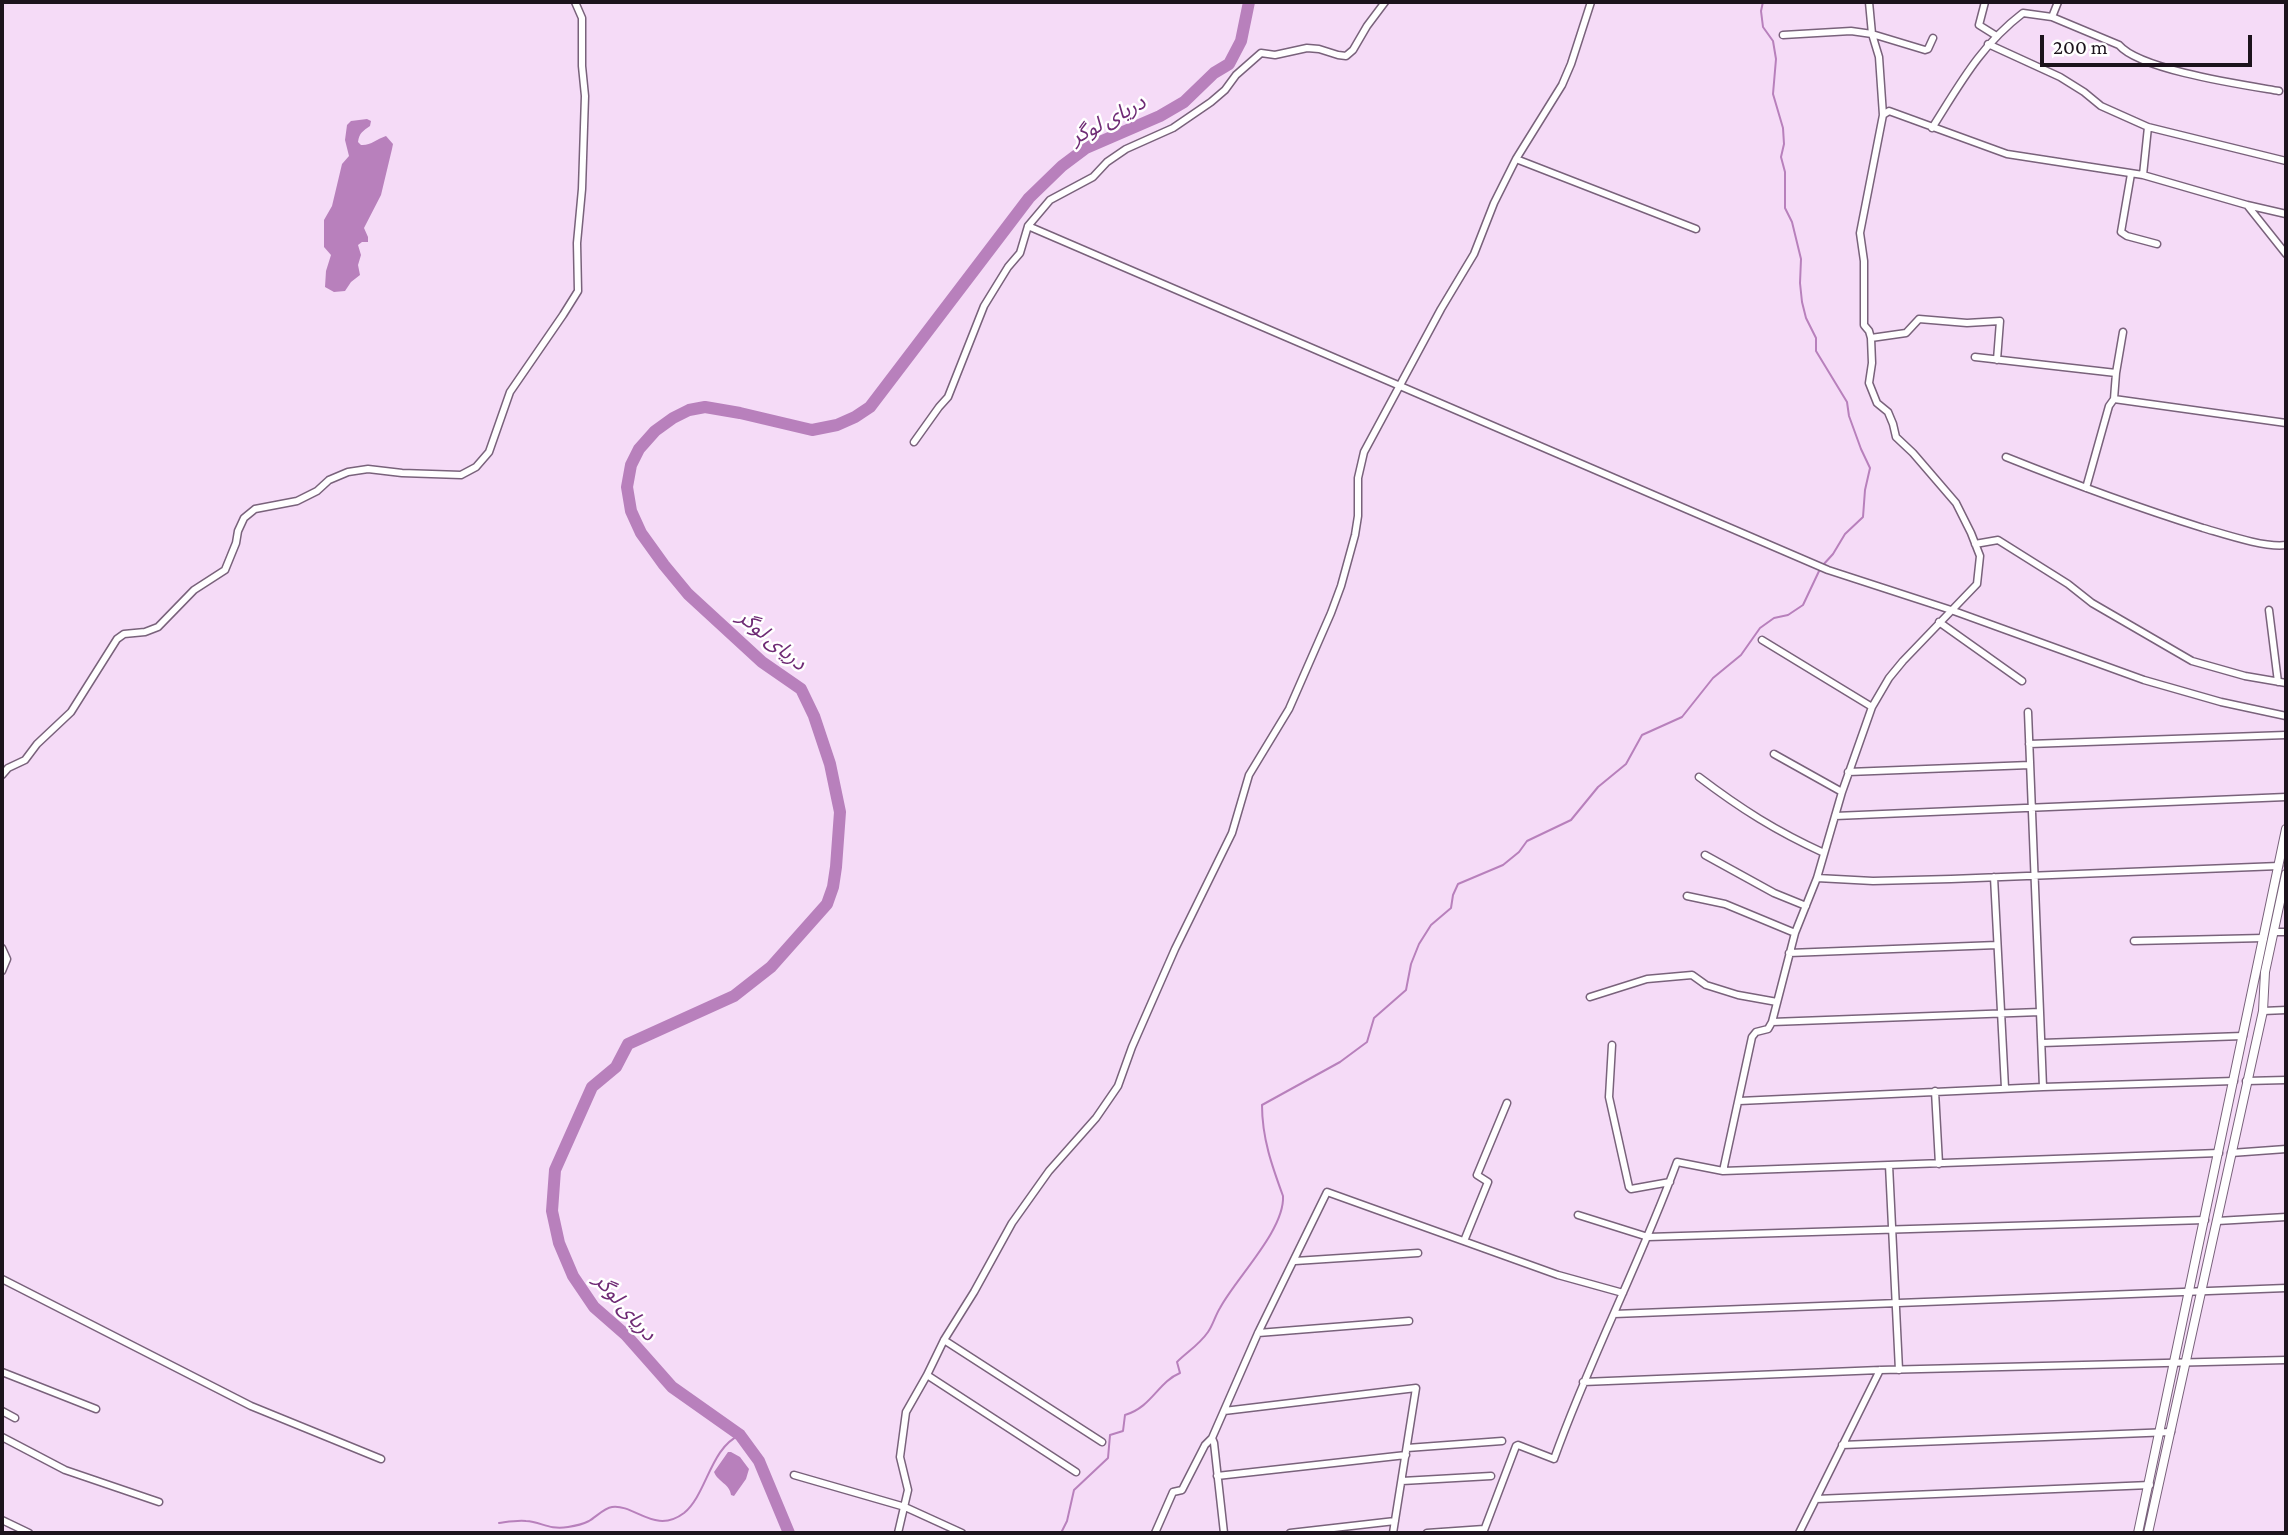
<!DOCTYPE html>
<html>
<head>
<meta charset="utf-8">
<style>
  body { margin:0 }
  #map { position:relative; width:2288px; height:1535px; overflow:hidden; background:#f5dbf7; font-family:"Crimson Pro",serif }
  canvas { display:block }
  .frame { position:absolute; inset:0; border:4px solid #1c131c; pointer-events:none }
  .scale { position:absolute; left:2040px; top:35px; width:212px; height:32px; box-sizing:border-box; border:4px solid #1c131c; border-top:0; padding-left:9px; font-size:21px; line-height:24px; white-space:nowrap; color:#1c131c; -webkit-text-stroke:5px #fff; paint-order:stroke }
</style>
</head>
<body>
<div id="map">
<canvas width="2288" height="1535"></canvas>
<div class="frame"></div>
<div class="scale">200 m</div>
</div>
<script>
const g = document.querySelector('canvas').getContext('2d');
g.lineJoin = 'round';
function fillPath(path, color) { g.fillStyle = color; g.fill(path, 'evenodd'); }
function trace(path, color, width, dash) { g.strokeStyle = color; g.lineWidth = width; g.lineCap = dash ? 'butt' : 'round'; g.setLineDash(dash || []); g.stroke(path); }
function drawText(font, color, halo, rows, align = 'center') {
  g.font = font + ' "Crimson Pro","Noto Sans Arabic",serif'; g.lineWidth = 5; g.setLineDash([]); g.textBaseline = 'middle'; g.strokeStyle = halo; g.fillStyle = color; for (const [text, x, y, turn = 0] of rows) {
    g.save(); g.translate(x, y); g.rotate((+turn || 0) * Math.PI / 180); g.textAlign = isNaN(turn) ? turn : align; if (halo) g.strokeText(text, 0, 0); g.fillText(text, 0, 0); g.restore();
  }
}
const water = new Path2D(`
  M 367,119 L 371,121 L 370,126 C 363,131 359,133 358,142 L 361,145 C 370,146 377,139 386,136 L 393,144 L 392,149 L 381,195 L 364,228 L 368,237 L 368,242 L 362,242 L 358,245 L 361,255 L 358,265 L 360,275 L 351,282 L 345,291 L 334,292 L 325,287 L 326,271 L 331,255 L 324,247 L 324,220 L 332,206 L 342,164 L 349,156 L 345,140 L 347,125 L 351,121 Z
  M 728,1452 L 731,1452 L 740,1457 L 749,1469 L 746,1479 L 734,1496 L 731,1495 C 730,1484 718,1482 714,1472 Z`);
const stream = new Path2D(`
  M 1763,2 L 1761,11 L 1763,27 L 1773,41 L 1776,59 L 1773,94 L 1783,128 L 1784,144 L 1781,157 L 1785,172 L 1785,208 L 1792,222 L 1801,259 L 1800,283 L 1802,302 L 1806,318 L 1816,338 L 1816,351 L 1847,402 L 1849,416 L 1861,449 L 1870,468 L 1865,490 L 1863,517 L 1845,534 L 1833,554 L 1823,565
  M 499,1523 C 507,1522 517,1520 526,1521 C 542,1522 548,1530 568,1527 C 575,1526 583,1524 589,1521 C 596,1517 604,1508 612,1507 C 635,1504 655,1535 684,1513 C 707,1494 710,1448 740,1435
  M 1061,1533 L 1067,1521 L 1074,1490 L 1108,1458 L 1110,1435 L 1123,1431 L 1125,1415 C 1152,1407 1158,1382 1180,1373 L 1177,1362 C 1187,1352 1199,1345 1208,1332 C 1213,1325 1215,1316 1220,1308 C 1235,1279 1285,1230 1283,1196 C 1272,1166 1262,1138 1262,1105 L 1340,1062 L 1367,1042 L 1374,1018 L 1406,990 L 1411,964 L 1419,944 L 1431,925 L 1451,908 L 1453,895 L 1458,884 L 1503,865 L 1519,852 L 1527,841 L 1571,820 L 1598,787 L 1626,764 L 1642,735 L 1682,717 L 1713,678 L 1741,655 L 1760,628 L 1774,618 L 1788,615 L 1803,605 L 1820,569`);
const river = new Path2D(`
  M 789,1533 L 759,1461 L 740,1435 L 672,1387 L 626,1335 L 594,1307 L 573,1276 L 559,1243 L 552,1211 L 555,1170 L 592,1087 L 616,1067 L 628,1044 L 734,996 L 771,967 L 827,904 L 833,887 L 836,867 L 840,812 L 830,764 L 814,716 L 801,689 L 762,662 L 688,594 L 664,565 L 641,533 L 631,511 L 627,487 L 631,465 L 639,449 L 655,431 L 673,418 L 689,410 L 705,407 L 740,413 L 812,430 L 837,425 L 855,417 L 870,407 L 1029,198 L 1062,166 L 1086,148 L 1160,116 L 1184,102 L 1214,73 L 1229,64 L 1241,41 L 1249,2`);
const minor = new Path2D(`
  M 1985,2 L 1979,25 L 1995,35
  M 2052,17 L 2058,2
  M 1783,35 L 1851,31 L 1872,34 L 1925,50 L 1928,49 L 1933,38
  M 1988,44 L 2060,77 L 2084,92 L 2101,106 L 2148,127 L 2286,161
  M 1883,115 L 1889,111 L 2007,154 L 2143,175 L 2247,205 L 2286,254
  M 1932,128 C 1960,84 1980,46 2023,13 L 2052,17 L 2119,45 C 2140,70 2244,85 2279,91
  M 1516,159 L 1696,229
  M 2131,174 L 2121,232 L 2127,236 L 2157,244
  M 2143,175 L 2148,127
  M 2247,205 L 2286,214
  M 1028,226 L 1828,570 L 1951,610 L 2144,680 L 2221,702 L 2286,716
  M 1871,338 L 1906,333 L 1919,319 L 1967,323 L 2000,321 L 1997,360
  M 1975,357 L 2116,373
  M 2114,399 L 2116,373 L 2123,332
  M 914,442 L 939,407 L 948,397 L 984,306 L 1008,267 L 1020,253 L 1028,226 L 1050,200 L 1093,177 L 1107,162 L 1126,149 L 1173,128 L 1211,102 L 1225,90 L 1236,75 L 1261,53 L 1275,55 L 1307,48 L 1319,49 L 1338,55 L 1346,56 L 1353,50 L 1367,26 L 1385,2
  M 2006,457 C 2071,483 2136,507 2203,528 C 2224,534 2265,548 2286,545
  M 2086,488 L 2109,406 L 2114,399 L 2286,423
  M 1975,544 L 1998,540 L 2068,584 L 2092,603 L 2192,661 L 2245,676 L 2286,683
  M 2269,610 L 2278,682
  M 1939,622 L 2022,681
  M 1762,640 L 1872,707
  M 2028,712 L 2043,1087
  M 2029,744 L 2286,735
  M 1774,754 L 1842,792
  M 1848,772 L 2030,765
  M 2,775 L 8,768 L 25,760 L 37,744 L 71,712 L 117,639 L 124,634 L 145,632 L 158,627 L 194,590 L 225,570 L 236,543 L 238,531 L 244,518 L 255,509 L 297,501 L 317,491 L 329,480 L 348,472 L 368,469 L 402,473 L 461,475 L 476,467 L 489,452 L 510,392 L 563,315 L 578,291 L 577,243 L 582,189 L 585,96 L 582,66 L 582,18 L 575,2
  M 1699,777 C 1741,809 1776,831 1824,853
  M 1835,816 L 2286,797
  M 1705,855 L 1774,893 L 1806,906
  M 1994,877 L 2005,1088
  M 1817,878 L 1873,881 L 1951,879 L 2279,866
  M 1687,896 L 1725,904 L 1795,933
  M 2274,932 L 2286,932
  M 2134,941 L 2264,938
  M 2,948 L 7,959 L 2,971
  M 1789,953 L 1997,945
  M 1590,997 L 1647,979 L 1692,975 L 1706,985 L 1738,995 L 1777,1002
  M 2263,1011 L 2286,1010
  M 1772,1022 L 2040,1012
  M 2042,1043 L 2243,1036
  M 1612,1045 L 1609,1097 L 1629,1187 L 1631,1189 L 1670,1182
  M 2246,1081 L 2286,1080
  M 1935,1091 L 1939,1164
  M 1739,1101 L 2043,1087 L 2234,1081
  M 2231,1153 L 2286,1149
  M 1889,1165 L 1899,1370
  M 1723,1171 L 2219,1153
  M 1578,1215 L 1648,1237 L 2205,1220
  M 2217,1221 L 2286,1217
  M 1464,1241 L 1488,1182 L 1477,1175 L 1507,1103
  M 1295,1261 L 1418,1253
  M 2,1279 L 251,1406 L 381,1459
  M 1614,1314 L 2286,1288
  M 1258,1333 L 1409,1321
  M 944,1340 L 1102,1442
  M 2,1372 L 96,1409
  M 927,1375 L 1076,1472
  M 1583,1382 L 1880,1370 L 2286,1360
  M 2,1411 L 15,1418
  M 1224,1411 L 1416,1388 L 1393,1533
  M 2,1437 L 65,1470 L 159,1502
  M 1212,1438 L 1214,1443 L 1224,1533
  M 1842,1445 L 2171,1432
  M 1407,1448 L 1502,1441
  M 794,1475 L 905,1507 L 962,1533
  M 1217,1476 L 1406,1455
  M 1402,1481 L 1491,1476
  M 1816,1499 L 2150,1485
  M 2,1520 L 29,1533
  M 898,1533 L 908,1490 L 900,1457 L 906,1412 L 927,1375 L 944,1340 L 974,1292 L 1012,1223 L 1049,1171 L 1096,1118 L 1118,1086 L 1132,1047 L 1175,949 L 1232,833 L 1249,775 L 1289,709 L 1331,613 L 1341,586 L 1355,535 L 1358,516 L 1358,478 L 1364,452 L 1441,309 L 1474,254 L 1494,203 L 1516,159 L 1562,85 L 1571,64 L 1591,2
  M 1155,1533 L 1173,1492 L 1182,1490 L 1205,1445 L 1212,1438 L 1258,1333 L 1327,1192 L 1558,1275 L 1623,1293
  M 1290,1533 L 1395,1521
  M 1427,1533 L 1484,1529
  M 1483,1533 L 1516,1446 L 1518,1445 L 1554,1459 C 1590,1358 1640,1263 1677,1162 L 1723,1171 L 1752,1037 L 1756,1032 L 1768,1029 L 1772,1022 L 1795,933 L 1817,878 L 1842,792 L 1872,707 L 1889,678 L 1903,661 L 1977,584 L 1980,556 L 1971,533 L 1956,503 L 1913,453 L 1896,437 L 1893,424 L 1888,412 L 1877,403 L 1869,383 L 1872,363 L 1871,338 L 1869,331 L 1864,325 L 1864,261 L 1860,233 L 1883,115 L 1879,57 L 1872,34 L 1869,2
  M 1799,1533 L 1880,1370`);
const tertiary = new Path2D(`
  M 2138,1533 L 2286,829
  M 2148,1533 L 2263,1011 L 2265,972 L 2286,874`);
const waterNames = [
  ["دریای لوگر",1108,120,-28],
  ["دریای لوگر",772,640,40],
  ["دریای لوگر",625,1307,49]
];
fillPath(water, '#b880bc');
trace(stream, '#b880bc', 2);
trace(river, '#b880bc', 12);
trace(minor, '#79627b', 9);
trace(tertiary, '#79627b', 10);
trace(minor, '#fff', 6);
trace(tertiary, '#fff', 8);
drawText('italic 21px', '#6f2b75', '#fff', waterNames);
</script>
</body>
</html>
